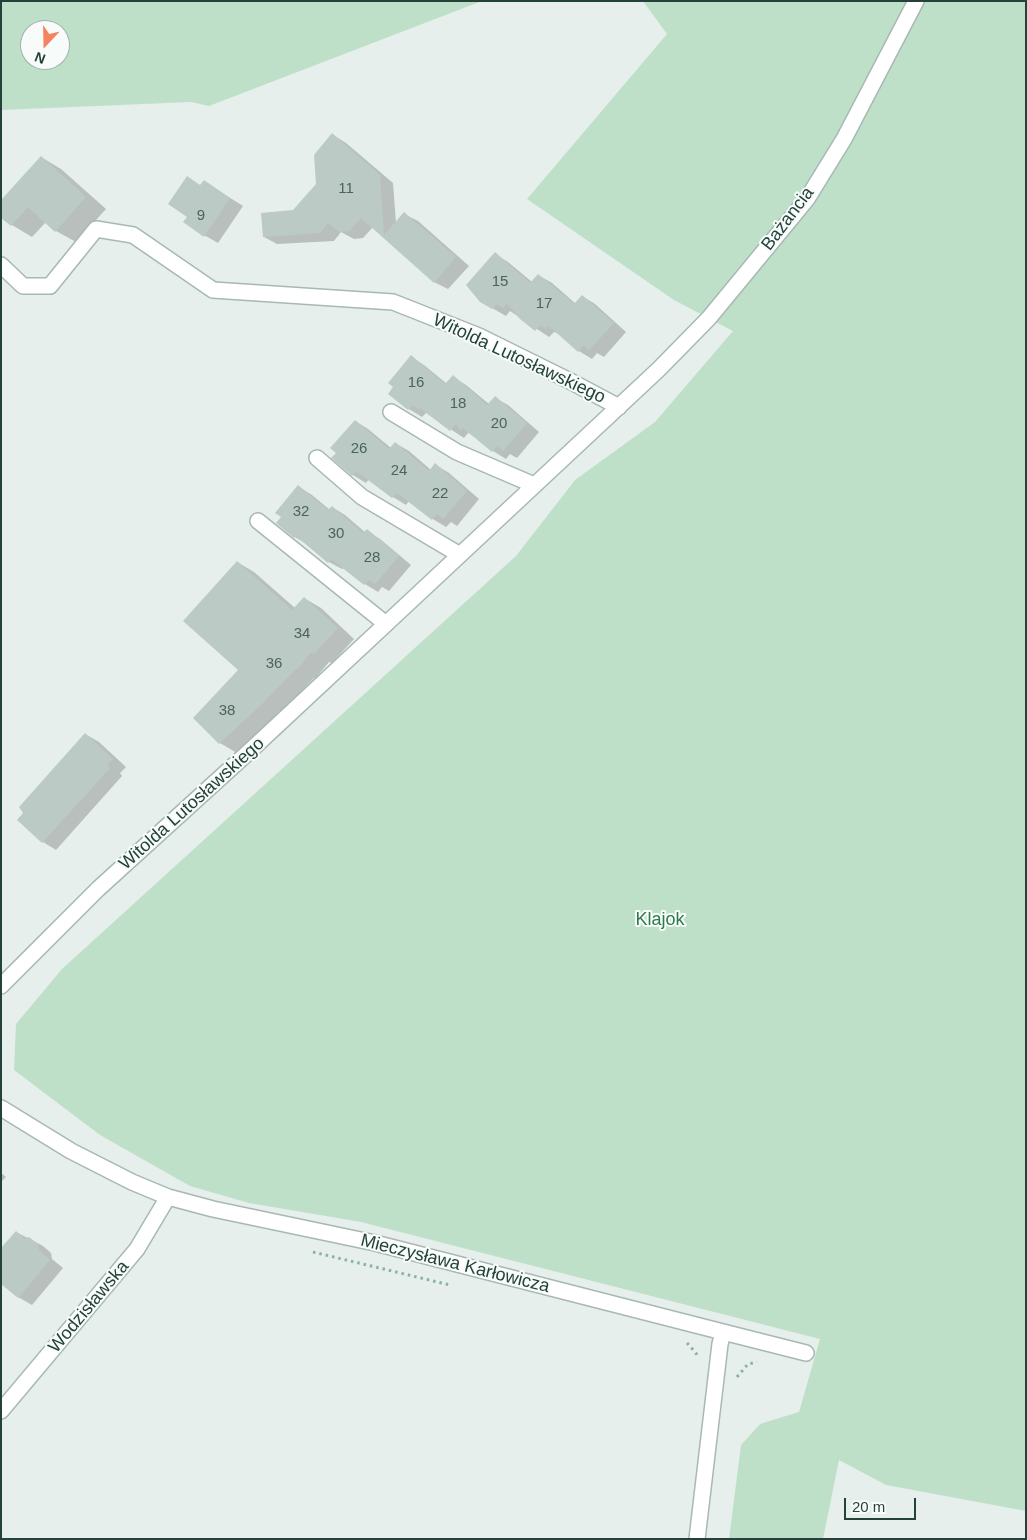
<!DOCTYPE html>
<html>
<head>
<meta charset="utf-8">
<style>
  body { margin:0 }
  #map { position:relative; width:1027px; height:1540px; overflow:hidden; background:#e6efeb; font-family:Helvetica,sans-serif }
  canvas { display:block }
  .frame { position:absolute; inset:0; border:2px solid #24423a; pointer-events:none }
  .north { position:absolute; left:20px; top:20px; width:50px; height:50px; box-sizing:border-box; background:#f7fbf9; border:1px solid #a3b1ad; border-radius:50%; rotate:201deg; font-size:14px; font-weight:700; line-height:20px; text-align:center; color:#24423a }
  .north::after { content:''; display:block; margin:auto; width:18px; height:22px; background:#f4845f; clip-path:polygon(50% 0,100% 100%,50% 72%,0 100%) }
  .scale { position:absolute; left:844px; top:1498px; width:72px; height:22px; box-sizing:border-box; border:2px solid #24423a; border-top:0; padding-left:6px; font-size:15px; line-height:18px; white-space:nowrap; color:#24423a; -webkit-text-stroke:4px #f7fbf9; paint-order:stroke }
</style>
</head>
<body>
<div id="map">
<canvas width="1027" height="1540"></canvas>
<div class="frame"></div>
<div class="north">N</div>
<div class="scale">20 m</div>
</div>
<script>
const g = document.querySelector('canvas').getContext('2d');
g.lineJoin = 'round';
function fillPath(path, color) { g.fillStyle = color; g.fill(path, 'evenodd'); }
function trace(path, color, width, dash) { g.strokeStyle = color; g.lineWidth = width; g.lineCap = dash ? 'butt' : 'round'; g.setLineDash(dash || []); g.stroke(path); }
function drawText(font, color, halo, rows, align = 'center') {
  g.font = font + ' Helvetica,sans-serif'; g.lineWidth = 4; g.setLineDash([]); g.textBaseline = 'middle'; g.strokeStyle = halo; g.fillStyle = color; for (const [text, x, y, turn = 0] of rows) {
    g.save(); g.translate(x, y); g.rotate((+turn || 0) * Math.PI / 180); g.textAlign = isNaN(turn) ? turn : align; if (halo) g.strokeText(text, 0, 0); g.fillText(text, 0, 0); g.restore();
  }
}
const green = new Path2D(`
  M 1,1 L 482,1 L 209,106 L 191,102 L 1,110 ZM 30,30 L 60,30 L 60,60 L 30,60 Z
  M 643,1 L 1026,1 L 1026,1511 L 886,1485 L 839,1460 L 823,1539 L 729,1539 L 741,1445 L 760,1424 L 799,1412 L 820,1339 L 361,1222 L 249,1203 L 190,1186 L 100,1135 L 14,1070 L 16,1024 L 62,969 L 516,556 L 575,480 L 655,422 L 733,331 L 674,300 L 527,199 L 667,34 Z`);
const shadow = new Path2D(`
  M 333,135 L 346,143 L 393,183 L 396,223 L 404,214 L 418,221 L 469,266 L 448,289 L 434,282 L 373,227 L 363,238 L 354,239 L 341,232 L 334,241 L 277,244 L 264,237 L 294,211 L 317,185 Z
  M 41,157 L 61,169 L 106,209 L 76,242 L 56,231 L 46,222 L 32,237 L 12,225 L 1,216 Z
  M 205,182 L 243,206 L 218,243 L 204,235 L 189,217 Z
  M 495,254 L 508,262 L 532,282 L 538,275 L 552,283 L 576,304 L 582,296 L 595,304 L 626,332 L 604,357 L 597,353 L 592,359 L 579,351 L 561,335 L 554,332 L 549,337 L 510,311 L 506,316 L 492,308 Z
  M 411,357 L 424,365 L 447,384 L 453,377 L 466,385 L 489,404 L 495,398 L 508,405 L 539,432 L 517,458 L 510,454 L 506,459 L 493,451 L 476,436 L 468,433 L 464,438 L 426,413 L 422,417 L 409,409 L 390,394 Z
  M 355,421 L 368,429 L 391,448 L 395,443 L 409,451 L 431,470 L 436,465 L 449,473 L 479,499 L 457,526 L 451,522 L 446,527 L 433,519 L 409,501 L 406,505 L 393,497 L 369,479 L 366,483 L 353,475 Z
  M 299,487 L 312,495 L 330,510 L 332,507 L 345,515 L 366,533 L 367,531 L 380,539 L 411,565 L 389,591 L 382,587 L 378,592 L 365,584 L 344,568 L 342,569 L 329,562 L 308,545 L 295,537 Z
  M 237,562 L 254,572 L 295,608 L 304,598 L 321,608 L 354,639 L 332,663 L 329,662 L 315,679 L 314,678 L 280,714 L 237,753 L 220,743 L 240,670 Z
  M 85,734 L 99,742 L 126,767 L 120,773 L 122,776 L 56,850 L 43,842 Z
  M 1,1173 L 6,1177 L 1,1182 Z
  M 16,1232 L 43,1246 L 51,1253 L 52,1259 L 63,1268 L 32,1305 L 18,1297 Z`);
const building = new Path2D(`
  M 332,133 L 380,175 L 384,235 L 404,212 L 456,257 L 434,283 L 361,218 L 349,231 L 339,232 L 328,223 L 320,233 L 263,237 L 261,213 L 293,210 L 316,184 L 314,155 Z
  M 41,156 L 86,197 L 55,232 L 28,207 L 11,226 L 1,218 L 1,200 Z
  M 187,176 L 200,185 L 204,180 L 230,198 L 204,237 L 183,222 L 187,217 L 168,204 Z
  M 495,252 L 530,283 L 538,274 L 574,304 L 582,295 L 614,323 L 589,350 L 584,345 L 578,352 L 549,326 L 546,329 L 540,325 L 535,331 L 520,319 L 507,304 L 503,308 L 497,304 L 492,309 L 480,302 L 466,285 Z
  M 411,355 L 445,384 L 453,375 L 487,405 L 495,396 L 527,423 L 503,451 L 497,446 L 492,452 L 463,428 L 461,431 L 456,424 L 450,431 L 420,408 L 419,410 L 413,405 L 408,410 L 388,394 L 393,387 L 388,383 Z
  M 355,420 L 389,449 L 395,442 L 429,471 L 435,463 L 467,491 L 443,519 L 437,514 L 432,520 L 397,493 L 392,498 L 356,471 L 352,476 L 331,458 L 336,453 L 330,448 Z
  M 298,485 L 328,510 L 332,506 L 363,533 L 367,529 L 399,556 L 375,584 L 369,580 L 364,585 L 331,559 L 328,563 L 296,536 L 294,538 L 276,523 L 281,517 L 275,513 Z
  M 237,561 L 292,610 L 304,597 L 338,628 L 314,654 L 311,652 L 297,670 L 296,669 L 262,704 L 219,744 L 193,718 L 238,670 L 183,621 Z
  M 85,733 L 113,759 L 107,765 L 110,768 L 42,843 L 17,820 L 23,813 L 19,807 Z
  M 16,1231 L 25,1239 L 29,1237 L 38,1244 L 39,1250 L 50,1260 L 18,1298 L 1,1284 L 1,1248 Z`);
const path = new Path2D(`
  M 313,1252 L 450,1285
  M 687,1343 L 696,1353 L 697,1358
  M 737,1377 L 748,1364 L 757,1362`);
const minor = new Path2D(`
  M 1,265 L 23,286 L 50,286 L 96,229 L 133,235 L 213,290 L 393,302 L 479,336 L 570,381 L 619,407
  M 391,412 L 457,452 L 534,485
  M 317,458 L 362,497 L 460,555
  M 258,521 L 386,624
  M 1,986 L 98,889 L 253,748 L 386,624 L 659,369 L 709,318 L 807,199 L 844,139 L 916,1
  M 1,1108 L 71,1151 L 132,1182 L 168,1197 L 213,1209 L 375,1243 L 723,1332 L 720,1344 L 697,1539
  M 723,1332 L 806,1353
  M 1,1411 L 137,1249 L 168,1197`);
const numberNames = [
  ["11",346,189],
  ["9",201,216],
  ["15",500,282],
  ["17",544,304],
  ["16",416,383],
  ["18",458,404],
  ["20",499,424],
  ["26",359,449],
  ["24",399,471],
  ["22",440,494],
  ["32",301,512],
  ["30",336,534],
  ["28",372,558],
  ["34",302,634],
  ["36",274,664],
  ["38",227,711]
];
const streetNames = [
  ["Bażancia",788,219,-53],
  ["Witolda Lutosławskiego",519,359,25],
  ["Witolda Lutosławskiego",192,804,-42],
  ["Mieczysława Karłowicza",455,1264,14],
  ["Wodzisławska",89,1307,-50]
];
const parkNames = [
  ["Klajok",660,920]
];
fillPath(green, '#bfe0c8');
fillPath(shadow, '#0003');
fillPath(building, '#bbcac4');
trace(minor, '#a8b8b2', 18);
trace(path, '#86b3a5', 3, [2.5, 4]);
trace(minor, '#fff', 15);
drawText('15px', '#4a645c', null, numberNames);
drawText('18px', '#24423a', '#f7fbf9', streetNames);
drawText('18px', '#2d7a4b', '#f7fbf9', parkNames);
</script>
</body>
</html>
